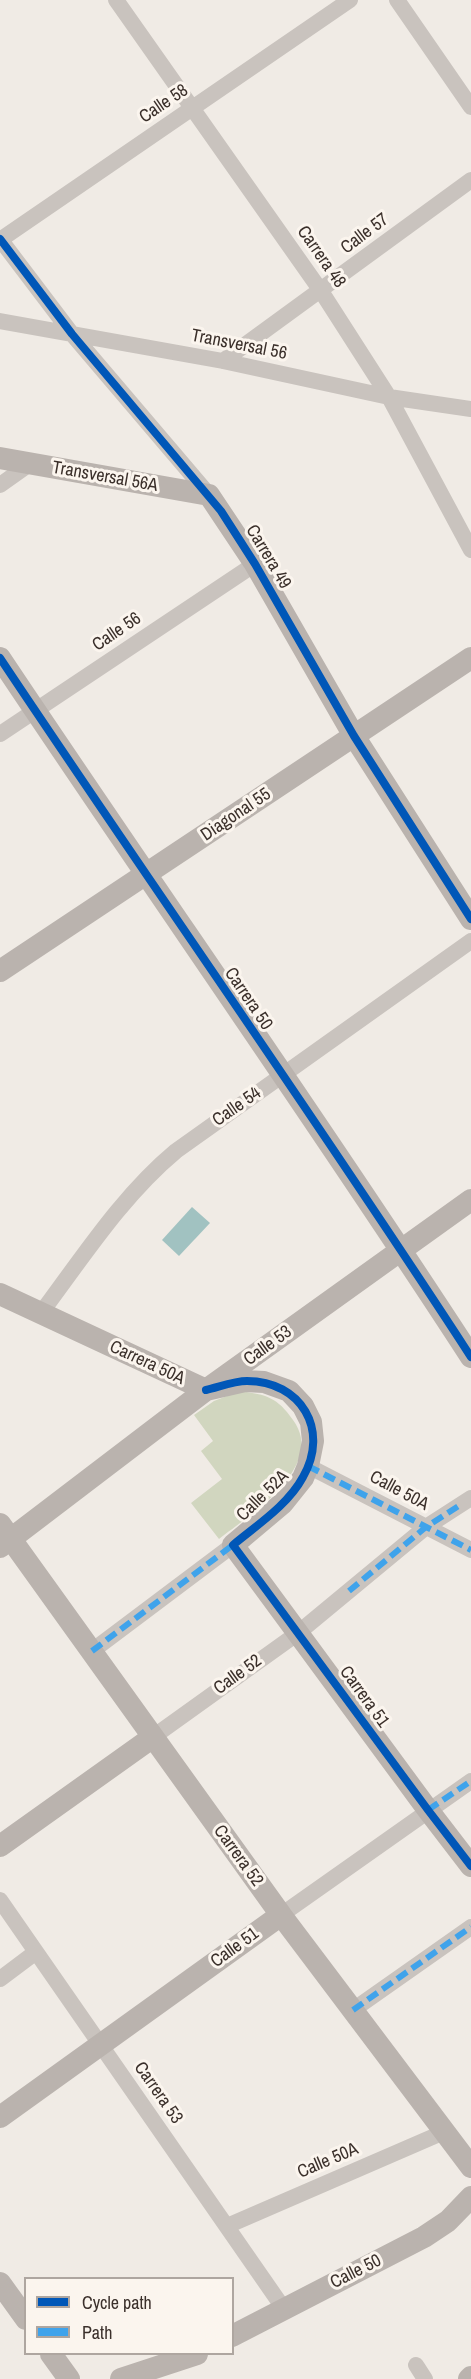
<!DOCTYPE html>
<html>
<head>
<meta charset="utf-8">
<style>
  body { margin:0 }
  #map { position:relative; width:471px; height:2379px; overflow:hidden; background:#f0ebe5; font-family:"Archivo Narrow",sans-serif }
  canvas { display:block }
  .legend { position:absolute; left:24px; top:2277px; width:210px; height:78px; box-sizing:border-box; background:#fbf5ee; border:2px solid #aea6a0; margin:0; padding:8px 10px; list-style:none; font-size:18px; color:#3b302b }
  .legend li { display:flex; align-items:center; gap:12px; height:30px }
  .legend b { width:30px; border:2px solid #aea6a0 }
</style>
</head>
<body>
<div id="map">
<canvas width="471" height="2379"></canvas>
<ul class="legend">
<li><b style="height:8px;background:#0057b8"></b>Cycle path</li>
<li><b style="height:8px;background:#3fa3eb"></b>Path</li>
</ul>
</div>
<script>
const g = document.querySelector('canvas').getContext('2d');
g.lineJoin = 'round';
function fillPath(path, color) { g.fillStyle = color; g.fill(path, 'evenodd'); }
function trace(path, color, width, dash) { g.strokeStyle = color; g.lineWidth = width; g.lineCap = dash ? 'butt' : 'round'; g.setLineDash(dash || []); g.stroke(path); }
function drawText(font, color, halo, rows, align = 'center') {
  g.font = font + ' "Archivo Narrow",sans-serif'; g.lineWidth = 6; g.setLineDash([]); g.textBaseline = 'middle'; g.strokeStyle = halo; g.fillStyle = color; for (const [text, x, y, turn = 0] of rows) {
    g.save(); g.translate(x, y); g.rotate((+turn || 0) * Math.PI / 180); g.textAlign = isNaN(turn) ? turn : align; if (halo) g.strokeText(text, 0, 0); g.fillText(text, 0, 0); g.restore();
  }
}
const green = new Path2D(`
  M 240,1391 C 267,1395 277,1397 293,1420 C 327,1466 250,1515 219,1539 L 191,1503 L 222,1479 L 201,1451 L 213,1441 L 194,1415 L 214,1401 Z`);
const water = new Path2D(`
  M 192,1207 L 210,1223 L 179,1256 L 162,1240 Z`);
const street = new Path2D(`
  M 116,0 L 321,291 L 389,397 L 471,550
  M 397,0 L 471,107
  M 0,239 L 72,334 L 209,495
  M 0,240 L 350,0
  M 0,321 L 223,361 L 389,397 L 471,409
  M 223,361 L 471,180
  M 0,485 L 31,463
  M 0,734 L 255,564
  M 41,1313 C 83,1257 122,1196 176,1151 L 471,941
  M 308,1466 L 471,1550
  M 92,1651 L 233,1545
  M 153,1737 L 298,1633 L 426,1527 L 471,1498
  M 0,1900 L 284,2309
  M 281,1915 L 471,1781
  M 0,1979 L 36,1952
  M 353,2010 L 471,1927
  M 227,2226 L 444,2132
  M 416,2365 L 425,2379`);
const secondary = new Path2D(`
  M 0,458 L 209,495 L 255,564 L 354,736 L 471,919
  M 0,658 C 156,892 318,1121 471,1357
  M 0,971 L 471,658
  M 0,1294 L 206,1390 L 245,1381 L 264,1382 L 289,1391 L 303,1406 L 311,1422 L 313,1441 L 308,1466 L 303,1478 L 283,1503 L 233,1545 L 428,1810 L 471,1866
  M 0,1524 L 281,1915 L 471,2167
  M 0,1547 L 206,1390 L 471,1200
  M 0,1846 L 153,1737
  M 0,2117 L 281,1915
  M 0,2283 L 26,2319
  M 232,2336 L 424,2237 L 448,2221 L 471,2197
  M 51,2354 L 69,2379
  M 121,2379 L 197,2354
  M 469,2379 L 471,2377`);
const quiet = new Path2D(`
  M 308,1466 L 471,1550
  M 349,1591 L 426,1527 L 460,1505
  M 92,1651 L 233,1545
  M 428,1810 L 471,1781
  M 353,2010 L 471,1927`);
const cycleway = new Path2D(`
  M 0,239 L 72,334 L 221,511 L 255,564 L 354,736 L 471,919
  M 0,658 C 156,892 318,1121 471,1357
  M 206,1390 C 219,1387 234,1381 247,1381 C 301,1381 330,1430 303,1477 C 288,1505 257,1525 233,1545 L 428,1810 L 471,1866`);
const streetNames = [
  ["Calle 58",164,104,-34],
  ["Calle 57",365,234,-37],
  ["Carrera 48",321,257,55],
  ["Transversal 56",239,345,11],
  ["Transversal 56A",105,477,10],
  ["Carrera 49",268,557,59],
  ["Calle 56",117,632,-34],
  ["Diagonal 55",236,815,-34],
  ["Carrera 50",248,999,56],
  ["Calle 54",237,1107,-35],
  ["Calle 53",268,1346,-36],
  ["Carrera 50A",147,1363,25],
  ["Calle 50A",399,1491,28],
  ["Calle 52A",263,1496,-44],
  ["Calle 52",238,1675,-36],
  ["Carrera 51",364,1697,54],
  ["Carrera 52",238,1856,54],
  ["Calle 51",235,1948,-36],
  ["Carrera 53",158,2093,55],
  ["Calle 50A",328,2161,-23],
  ["Calle 50",356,2272,-27]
];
fillPath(green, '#d1d6bf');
fillPath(water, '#a1c2c1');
trace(street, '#c9c3be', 16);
trace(secondary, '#bab3ae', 22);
trace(quiet, '#3fa3eb', 6, [12, 6]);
trace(cycleway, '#0057b8', 8);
drawText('18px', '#3b302b', '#fbf5ee', streetNames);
</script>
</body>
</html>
